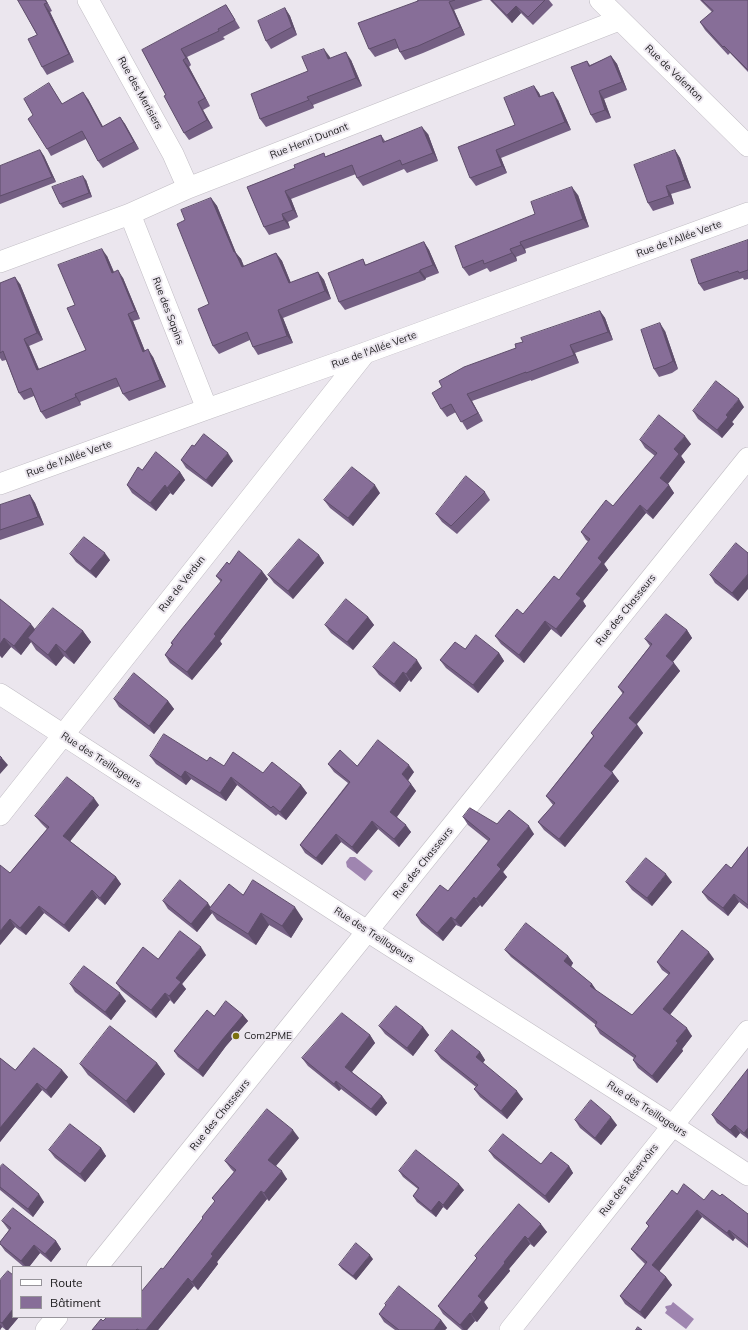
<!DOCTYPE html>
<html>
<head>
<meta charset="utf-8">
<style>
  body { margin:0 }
  #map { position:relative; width:748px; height:1330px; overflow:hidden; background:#ebe6ee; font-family:Mulish,sans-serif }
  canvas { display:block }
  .legend { position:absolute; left:12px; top:1266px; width:130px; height:52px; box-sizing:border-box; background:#ebe6ee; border:1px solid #97949a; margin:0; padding:5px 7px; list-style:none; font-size:12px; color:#1a191b }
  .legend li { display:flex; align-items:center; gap:8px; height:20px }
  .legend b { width:20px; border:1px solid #97949a }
</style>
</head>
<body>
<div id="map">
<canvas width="748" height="1330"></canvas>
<ul class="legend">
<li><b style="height:5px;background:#fff"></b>Route</li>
<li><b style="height:11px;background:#876e98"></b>Bâtiment</li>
</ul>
</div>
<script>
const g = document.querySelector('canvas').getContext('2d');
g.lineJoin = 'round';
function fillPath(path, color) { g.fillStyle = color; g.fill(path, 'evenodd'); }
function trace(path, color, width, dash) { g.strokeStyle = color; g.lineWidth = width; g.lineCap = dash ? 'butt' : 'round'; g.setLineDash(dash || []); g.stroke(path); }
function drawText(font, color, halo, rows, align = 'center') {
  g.font = font + ' Mulish,sans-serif'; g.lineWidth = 4; g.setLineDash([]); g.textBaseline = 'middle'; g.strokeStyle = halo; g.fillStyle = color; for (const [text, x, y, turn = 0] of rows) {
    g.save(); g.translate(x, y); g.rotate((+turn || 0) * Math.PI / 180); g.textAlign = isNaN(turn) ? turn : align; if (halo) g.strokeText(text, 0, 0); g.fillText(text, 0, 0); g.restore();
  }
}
const water = new Path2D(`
  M 350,857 L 355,857 L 373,871 L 365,881 L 347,867 L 346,862 Z
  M 673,1302 L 694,1319 L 686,1329 L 665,1313 L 667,1310 L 665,1307 L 666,1306 L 671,1305 Z`);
const street = new Path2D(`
  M 88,0 L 173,154 L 188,188
  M 600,0 L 748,146
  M 130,214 L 207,409
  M 0,262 L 130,214 L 188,188 L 619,20
  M 0,484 L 207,409 L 365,353 L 748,213
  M 0,694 L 345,917 L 672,1125 L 748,1175
  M 0,815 L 365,353
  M 97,1267 L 748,458
  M 46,1330 L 57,1317
  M 510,1330 L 748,1031`);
const wall = new Path2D(`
  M 18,0 L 46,0 L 52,11 L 50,12 L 74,62 L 47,75 L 42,67 L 37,35 Z
  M 418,0 L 483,0 L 454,10 L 465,35 L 423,53 L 405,60 L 400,52 L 398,48 L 375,57 L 369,49 Z
  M 490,0 L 549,0 L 553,5 L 533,25 L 521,13 L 512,23 Z
  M 700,0 L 748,0 L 748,72 L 730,53 L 728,55 L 705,30 L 700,22 L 712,12 Z
  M 226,5 L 231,13 L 240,28 L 223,37 L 225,39 L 187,57 L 191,65 L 189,67 L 210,106 L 203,110 L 213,128 L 189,140 L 184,133 L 166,95 L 142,50 Z
  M 285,8 L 290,16 L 297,35 L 271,49 L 266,41 Z
  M 611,56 L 617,64 L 627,90 L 604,99 L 611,118 L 596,123 L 591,115 L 587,61 L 590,65 Z
  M 330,58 L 351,60 L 362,86 L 313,105 L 314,108 L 266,127 L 260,119 L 308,71 Z
  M 49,83 L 62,104 L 88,99 L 103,127 L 120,117 L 125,124 L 139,149 L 103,168 L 98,161 L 86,139 L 51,156 L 47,149 Z
  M 534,86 L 539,93 L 541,97 L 558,100 L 571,130 L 501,158 L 507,173 L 476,186 L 470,178 L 515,125 Z
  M 428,134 L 438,161 L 407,173 L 404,169 L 363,186 L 357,178 L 356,174 L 291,199 L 298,217 L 288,222 L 290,228 L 269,235 L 264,227 L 247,187 L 381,135 L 385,141 Z
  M 40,150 L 44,156 L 56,182 L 0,204 L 0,166 Z
  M 675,150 L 680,158 L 691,188 L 671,194 L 674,204 L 653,211 L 648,203 Z
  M 86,180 L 92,197 L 63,208 L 60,204 Z
  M 578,195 L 589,227 L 525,249 L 526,253 L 516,257 L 517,261 L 490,272 L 487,268 L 469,276 L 463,268 L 535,214 Z
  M 211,198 L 217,206 L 236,253 L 241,259 L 244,266 L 276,253 L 282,261 L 291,283 L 318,272 L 324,280 L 331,299 L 283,318 L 293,343 L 258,355 L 253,347 L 250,340 L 219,354 L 213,346 L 209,304 L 185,220 Z
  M 748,240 L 748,279 L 744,280 L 743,278 L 704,291 L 699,284 Z
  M 424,242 L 429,250 L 439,273 L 426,278 L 425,280 L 345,310 L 339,302 L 363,259 L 366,265 Z
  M 107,256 L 114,272 L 123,278 L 140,319 L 133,321 L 145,351 L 153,357 L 166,387 L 129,401 L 123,394 L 120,386 L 80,402 L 81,405 L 46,419 L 41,412 L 34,396 L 24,400 L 19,393 L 6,360 L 2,361 L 0,358 L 0,283 L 20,284 L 43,340 L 29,346 L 39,369 L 86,350 L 75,305 Z
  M 600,311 L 605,318 L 613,340 L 575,353 L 579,363 L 531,381 L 531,380 L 472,401 L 483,421 L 467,430 L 456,412 L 447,417 L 441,409 L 523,342 Z
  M 665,331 L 678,369 L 672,373 L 659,377 L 654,369 Z
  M 744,407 L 732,422 L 734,424 L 722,438 L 698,419 L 693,411 Z
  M 640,440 L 691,444 L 681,456 L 685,462 L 668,484 L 674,493 L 653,519 L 646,513 L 604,564 L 608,570 L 583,601 L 586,606 L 561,637 L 551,629 L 524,663 L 501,644 L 495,636 L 523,614 L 559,580 L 589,542 L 586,540 L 581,532 L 613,506 L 655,456 L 645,448 Z
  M 181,460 L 233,461 L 212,487 L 186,468 Z
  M 142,470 L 180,472 L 185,480 L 173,495 L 170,493 L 156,511 L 132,493 L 127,485 Z
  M 485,492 L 490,500 L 457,534 L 442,522 L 436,514 Z
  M 380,493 L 353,526 L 330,508 L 324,500 Z
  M 30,495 L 35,503 L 44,525 L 0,540 L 0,505 Z
  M 748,553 L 738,601 L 715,583 L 710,575 Z
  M 70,554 L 110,560 L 96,578 L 76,562 Z
  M 319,555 L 324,563 L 293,599 L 274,583 L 268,575 Z
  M 229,564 L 262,571 L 268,579 L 220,641 L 222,644 L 192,680 L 170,663 L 165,655 L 172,645 L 171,643 L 221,582 L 216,576 Z
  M 0,599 L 35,630 L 83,631 L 91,642 L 74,664 L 64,656 L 56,666 L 36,650 L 31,642 L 21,655 L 11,647 L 2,658 L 0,656 Z
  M 368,617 L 374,625 L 353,650 L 331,633 L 325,625 Z
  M 687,630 L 692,638 L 673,662 L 680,671 L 637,724 L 643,733 L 612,772 L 619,781 L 565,847 L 544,830 L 538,822 L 553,805 L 546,796 L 593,736 L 591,733 L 623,694 L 618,687 L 650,646 L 645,639 Z
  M 465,649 L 499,653 L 504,661 L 478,693 L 446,668 L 440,660 Z
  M 373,667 L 422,668 L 411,682 L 409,680 L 400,692 L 379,675 Z
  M 114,699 L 168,701 L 174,709 L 154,734 L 119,707 Z
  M 150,756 L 207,761 L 224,766 L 263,773 L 301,785 L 307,793 L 286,820 L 278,814 L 276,816 L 237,785 L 226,801 L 191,779 L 186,785 L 156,764 Z
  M 328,764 L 357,766 L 414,772 L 408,780 L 416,791 L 397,817 L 411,832 L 399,847 L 378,829 L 357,854 L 341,842 L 322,865 L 305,853 L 300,845 L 348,783 L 334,772 Z
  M 99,805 L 70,841 L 116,877 L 121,884 L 105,905 L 97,898 L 69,932 L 44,913 L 26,935 L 15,927 L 0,945 L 10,873 L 47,829 L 41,823 L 35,816 Z
  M 463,817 L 497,824 L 534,834 L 503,872 L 507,877 L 482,907 L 480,905 L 461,927 L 456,925 L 443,941 L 421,923 L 416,915 L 448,891 L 488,841 L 468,825 Z
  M 748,847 L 748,909 L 739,902 L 728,916 L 708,900 L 702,892 L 731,868 Z
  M 626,882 L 672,882 L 652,906 L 632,890 Z
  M 243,895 L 303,919 L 291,938 L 269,925 L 256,945 L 217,920 L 212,913 L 197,932 L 168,909 L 163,901 L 210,907 Z
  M 505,950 L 568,956 L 573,963 L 571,967 L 592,984 L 597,991 L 632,1015 L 669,975 L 662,970 L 657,962 L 714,959 L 670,1015 L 692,1036 L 682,1049 L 683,1051 L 657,1083 L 638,1068 L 633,1060 L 634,1058 L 600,1034 L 595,1026 L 596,1025 L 511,957 Z
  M 206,955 L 182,984 L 186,989 L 174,1004 L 170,1000 L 156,1018 L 121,990 L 116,983 L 158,959 Z
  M 70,984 L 126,1001 L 111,1020 L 75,992 Z
  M 243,1015 L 248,1021 L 226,1046 L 203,1077 L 178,1057 L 174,1051 L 214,1016 Z
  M 379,1026 L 423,1027 L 429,1035 L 413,1056 L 385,1034 Z
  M 370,1035 L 375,1043 L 352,1072 L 382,1096 L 387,1103 L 376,1116 L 341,1089 L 339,1091 L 308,1066 L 302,1058 Z
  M 435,1051 L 480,1052 L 485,1060 L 483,1063 L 523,1099 L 507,1119 L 480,1097 L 474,1089 L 476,1087 L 441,1059 Z
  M 0,1058 L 15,1070 L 62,1070 L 68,1077 L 51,1098 L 42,1090 L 0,1142 Z
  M 157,1063 L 165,1074 L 134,1113 L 88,1075 L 80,1064 Z
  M 748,1069 L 748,1139 L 740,1133 L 736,1138 L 717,1123 L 712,1115 Z
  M 575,1120 L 617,1125 L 601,1145 L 580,1128 Z
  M 299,1138 L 276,1166 L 287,1179 L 269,1201 L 267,1199 L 217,1262 L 218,1264 L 198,1290 L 194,1286 L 158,1330 L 92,1330 L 103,1321 L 141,1317 L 163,1269 L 203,1218 L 215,1202 L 212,1198 L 234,1172 L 231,1169 L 225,1161 Z
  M 101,1148 L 106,1156 L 85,1182 L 55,1158 L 49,1150 Z
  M 489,1151 L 541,1164 L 569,1166 L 573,1173 L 549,1203 L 494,1158 Z
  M 0,1167 L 44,1202 L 33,1217 L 0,1190 Z
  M 399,1171 L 464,1190 L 447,1210 L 443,1207 L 436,1217 L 417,1202 L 413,1196 L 418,1189 L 403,1177 Z
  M 677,1194 L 704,1200 L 748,1214 L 748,1248 L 735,1238 L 733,1241 L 702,1217 L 659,1271 L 666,1277 L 672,1285 L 645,1319 L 625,1304 L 620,1296 L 645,1264 L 637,1256 L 631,1249 L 649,1227 L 646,1223 Z
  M 519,1204 L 547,1232 L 534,1247 L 530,1244 L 509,1269 L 510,1271 L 484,1302 L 488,1308 L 477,1322 L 475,1321 L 467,1330 L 462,1330 L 443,1314 L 438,1306 L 477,1258 L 475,1256 Z
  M 2,1221 L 56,1241 L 61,1249 L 51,1262 L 40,1253 L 29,1267 L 24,1267 L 5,1251 L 0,1244 L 0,1242 L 9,1230 L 8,1229 Z
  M 373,1259 L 356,1280 L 342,1269 L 339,1265 Z
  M 0,1280 L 19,1317 L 8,1330 L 6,1330 L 2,1327 L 0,1330 Z
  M 379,1314 L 441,1320 L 447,1328 L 445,1330 L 395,1330 L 384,1322 Z`);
const shadedWall = new Path2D(`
  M 45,0 L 46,0 L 52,11 L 47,3 Z
  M 449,2 L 454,10 L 465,35 L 460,27 Z
  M 44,4 L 50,12 L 74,62 L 69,54 Z
  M 516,6 L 521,13 L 512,23 L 507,15 Z
  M 285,8 L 290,16 L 297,35 L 292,27 Z
  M 181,49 L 187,57 L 191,65 L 186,58 Z
  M 324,49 L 330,57 L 334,67 L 328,59 Z
  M 346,52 L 351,60 L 362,86 L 356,78 Z
  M 611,56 L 617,64 L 627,90 L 622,82 Z
  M 183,60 L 189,67 L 210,106 L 205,98 Z
  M 534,86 L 539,93 L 544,105 L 539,97 Z
  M 599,91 L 604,99 L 611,118 L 605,110 Z
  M 83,92 L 88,99 L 107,134 L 102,127 Z
  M 553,92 L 558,100 L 571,130 L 565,122 Z
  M 307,97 L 313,105 L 314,108 L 309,100 Z
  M 198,102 L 203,110 L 213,128 L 207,120 Z
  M 120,117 L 125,124 L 139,149 L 134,142 Z
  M 422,127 L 428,134 L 438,161 L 433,153 Z
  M 40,150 L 44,156 L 56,182 L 52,177 Z
  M 496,150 L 501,158 L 507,173 L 502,166 Z
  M 675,150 L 680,158 L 691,188 L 685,180 Z
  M 83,176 L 86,180 L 92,197 L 89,193 Z
  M 666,186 L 671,194 L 674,204 L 669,196 Z
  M 572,187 L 578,195 L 589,227 L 583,219 Z
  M 285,191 L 291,199 L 298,217 L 293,210 Z
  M 211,198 L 217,206 L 236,253 L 241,259 L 247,275 L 242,267 L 234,252 Z
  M 282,214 L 288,222 L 290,228 L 284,220 Z
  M 424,242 L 429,250 L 439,273 L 433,265 Z
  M 520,242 L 525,249 L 526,253 L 521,245 Z
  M 102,249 L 107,256 L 117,280 L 112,273 Z
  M 510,249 L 516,257 L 517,261 L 512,253 Z
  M 276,253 L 282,261 L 294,291 L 289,283 Z
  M 118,270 L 123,278 L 140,319 L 135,311 Z
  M 420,270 L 426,278 L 425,280 L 419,272 Z
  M 318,272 L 324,280 L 331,299 L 325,291 Z
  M 15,277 L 20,284 L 43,340 L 37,333 Z
  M 278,310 L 283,318 L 293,343 L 287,336 Z
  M 600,311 L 605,318 L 613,340 L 608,332 Z
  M 128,314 L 133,321 L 148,359 L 143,352 Z
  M 660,323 L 665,331 L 678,369 L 673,361 Z
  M 24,339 L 29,346 L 42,377 L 37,370 Z
  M 570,345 L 575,353 L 579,363 L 574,355 Z
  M 148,349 L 153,357 L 166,387 L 160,380 Z
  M 75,394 L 80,402 L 81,405 L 76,397 Z
  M 467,394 L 472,401 L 483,421 L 478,413 Z
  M 739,399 L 744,407 L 732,422 L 734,424 L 722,438 L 717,430 L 726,415 Z
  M 685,436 L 691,444 L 681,456 L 685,462 L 666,486 L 660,478 L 674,449 Z
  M 228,453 L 233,461 L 212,487 L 206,480 Z
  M 180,472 L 185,480 L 173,495 L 167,488 Z
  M 165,485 L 170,493 L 156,511 L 150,503 Z
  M 375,485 L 380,493 L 353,526 L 348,518 Z
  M 669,485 L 674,493 L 653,519 L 647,511 Z
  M 30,495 L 35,503 L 44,525 L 38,517 Z
  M 640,505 L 646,513 L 604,564 L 608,570 L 583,601 L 586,606 L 561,637 L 556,629 L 576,594 L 598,558 Z
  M 105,553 L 110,560 L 96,578 L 90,571 Z
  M 319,555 L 324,563 L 293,599 L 288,591 Z
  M 262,571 L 268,579 L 220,641 L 222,644 L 192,680 L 187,672 L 214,634 Z
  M 748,574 L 748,589 L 738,601 L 732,593 Z
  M 368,617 L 374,625 L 353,650 L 347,642 Z
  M 545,621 L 551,629 L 524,663 L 519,655 Z
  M 31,624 L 38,633 L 28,638 L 31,642 L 21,655 L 14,646 Z
  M 687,630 L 692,638 L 671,664 L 666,656 Z
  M 83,631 L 91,642 L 74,664 L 65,652 Z
  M 4,638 L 11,647 L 2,658 L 0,655 L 0,644 Z
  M 56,644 L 64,656 L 56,666 L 48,655 Z
  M 499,653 L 504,661 L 478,693 L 473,685 Z
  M 417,660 L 422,668 L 411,682 L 406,674 Z
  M 674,663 L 680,671 L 635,726 L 629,718 Z
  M 403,672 L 409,680 L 400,692 L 394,684 Z
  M 168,701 L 174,709 L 154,734 L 149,726 Z
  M 637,725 L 643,733 L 610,774 L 604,766 Z
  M 2,758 L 8,765 L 0,774 L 0,760 Z
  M 409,765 L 414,772 L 407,782 L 402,774 Z
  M 185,771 L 191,779 L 186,785 L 181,777 Z
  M 613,773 L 619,781 L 565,847 L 559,839 Z
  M 231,777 L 237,785 L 226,801 L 220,793 Z
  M 411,784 L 416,791 L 395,819 L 390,812 Z
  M 301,785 L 307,793 L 286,820 L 280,812 Z
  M 94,798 L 99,805 L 68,844 L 63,836 Z
  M 372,821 L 378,829 L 357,854 L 352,847 Z
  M 406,825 L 411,832 L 399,847 L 394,839 Z
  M 529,826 L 534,834 L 503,872 L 507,877 L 482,907 L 476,899 L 497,865 Z
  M 336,834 L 341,842 L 322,865 L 316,858 Z
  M 666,874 L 672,882 L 652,906 L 647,898 Z
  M 116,877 L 121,884 L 105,905 L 100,898 Z
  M 92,890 L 97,898 L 69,932 L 64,925 Z
  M 734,894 L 739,902 L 728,916 L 723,908 Z
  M 474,897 L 480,905 L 461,927 L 455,920 Z
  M 208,903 L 213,911 L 209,909 L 212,913 L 197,932 L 191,924 Z
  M 39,906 L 44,913 L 26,935 L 20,928 Z
  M 295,907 L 303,919 L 291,938 L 282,926 Z
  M 261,913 L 269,925 L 256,945 L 248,934 Z
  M 451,917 L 456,925 L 443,941 L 437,933 Z
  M 10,919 L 15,927 L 0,945 L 0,931 Z
  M 201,947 L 206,955 L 182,984 L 186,989 L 174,1004 L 169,996 L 176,978 Z
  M 709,952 L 714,959 L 668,1017 L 663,1009 Z
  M 568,956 L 573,963 L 569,969 L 564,961 Z
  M 592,984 L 597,992 L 590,986 Z
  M 120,993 L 126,1001 L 111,1020 L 105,1012 Z
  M 165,993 L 170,1000 L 156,1018 L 151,1010 Z
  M 243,1015 L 248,1021 L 226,1046 L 203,1077 L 198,1070 L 222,1040 Z
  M 423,1027 L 429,1035 L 413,1056 L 407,1048 Z
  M 687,1028 L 692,1036 L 682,1049 L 683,1051 L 657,1083 L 652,1076 L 676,1041 Z
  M 370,1035 L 375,1043 L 350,1074 L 345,1067 Z
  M 480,1052 L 485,1060 L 481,1065 L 476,1057 Z
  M 157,1063 L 165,1074 L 134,1113 L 126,1101 Z
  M 62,1070 L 68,1077 L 51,1098 L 46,1090 Z
  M 336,1081 L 341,1089 L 339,1091 L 334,1084 Z
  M 37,1083 L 42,1090 L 0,1142 L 0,1128 Z
  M 517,1091 L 523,1099 L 507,1119 L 501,1111 Z
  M 382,1096 L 387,1103 L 376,1116 L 371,1109 Z
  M 611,1117 L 617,1125 L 601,1145 L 595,1138 Z
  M 735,1125 L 740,1133 L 736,1138 L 730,1130 Z
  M 748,1128 L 748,1138 L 744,1133 Z
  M 293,1130 L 299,1138 L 274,1168 L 268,1160 Z
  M 101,1148 L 106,1156 L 85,1182 L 80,1174 Z
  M 569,1166 L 573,1173 L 549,1203 L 545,1196 Z
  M 282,1171 L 287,1179 L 269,1201 L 264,1193 Z
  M 459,1184 L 464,1190 L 447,1210 L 443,1205 Z
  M 261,1191 L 267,1199 L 217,1262 L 218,1264 L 198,1290 L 192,1282 L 211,1254 Z
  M 39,1194 L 44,1202 L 33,1217 L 28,1209 Z
  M 439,1201 L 443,1207 L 436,1217 L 431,1211 Z
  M 697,1210 L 702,1217 L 658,1273 L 652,1265 Z
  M 541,1224 L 547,1232 L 534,1247 L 528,1239 Z
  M 729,1230 L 735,1238 L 733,1241 L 727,1233 Z
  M 525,1236 L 530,1244 L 509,1269 L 510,1271 L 484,1302 L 488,1308 L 477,1322 L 471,1314 L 478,1296 L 504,1262 Z
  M 56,1241 L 61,1249 L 51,1262 L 45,1254 Z
  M 34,1245 L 40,1253 L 29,1267 L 26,1267 L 21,1261 Z
  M 370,1255 L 373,1259 L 356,1280 L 353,1276 Z
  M 666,1277 L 672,1285 L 645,1319 L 640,1312 Z
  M 188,1278 L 194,1286 L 158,1330 L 146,1330 Z
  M 13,1309 L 13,1317 L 19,1317 L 8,1330 L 6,1330 L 2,1323 Z
  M 470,1313 L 475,1321 L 467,1330 L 464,1330 L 460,1325 Z
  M 441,1320 L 447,1328 L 445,1330 L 434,1330 Z
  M 0,1324 L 2,1327 L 0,1330 Z`);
const building = new Path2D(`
  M 18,0 L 45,0 L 47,3 L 44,4 L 69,54 L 42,67 L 28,39 L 37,35 Z
  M 418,0 L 455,0 L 449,2 L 460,27 L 418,46 L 400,52 L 395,39 L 369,49 L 358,23 L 418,1 Z
  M 492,0 L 545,0 L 528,17 L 516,6 L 507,15 Z
  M 702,0 L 748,0 L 748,70 L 724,46 L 723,47 L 700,22 L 713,11 Z
  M 226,5 L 235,20 L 218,29 L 219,31 L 181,49 L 186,58 L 183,60 L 205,98 L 198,102 L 207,120 L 184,133 L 164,96 L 166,95 L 142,50 Z
  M 285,8 L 292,27 L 266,41 L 258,21 Z
  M 324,49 L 328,59 L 346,52 L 356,78 L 307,97 L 309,100 L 260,119 L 251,94 L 308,71 L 302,57 Z
  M 611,56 L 622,82 L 599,91 L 605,110 L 591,115 L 571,67 L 587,61 L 589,66 Z
  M 49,83 L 62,104 L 83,92 L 102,127 L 120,117 L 134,142 L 98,161 L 82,131 L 47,149 L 28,119 L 33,115 L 24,99 Z
  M 534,86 L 539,97 L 553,92 L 565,122 L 496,150 L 502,166 L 470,178 L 458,147 L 515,125 L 504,98 Z
  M 422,127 L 433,153 L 402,165 L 400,160 L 357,178 L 352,165 L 285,191 L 293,210 L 282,214 L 284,220 L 264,227 L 247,187 L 295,168 L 294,165 L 324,153 L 325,157 L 381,135 L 383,142 Z
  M 40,150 L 52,177 L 0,196 L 0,166 Z
  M 675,150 L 685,180 L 666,186 L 669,196 L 648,203 L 634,165 Z
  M 83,176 L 89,193 L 60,204 L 52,187 Z
  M 572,187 L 583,219 L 520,242 L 521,245 L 510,249 L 512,253 L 484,264 L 483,260 L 463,268 L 455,246 L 535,214 L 531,202 Z
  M 211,198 L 234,252 L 235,252 L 242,267 L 276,253 L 289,283 L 318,272 L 325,291 L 278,310 L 287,336 L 253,347 L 247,332 L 213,346 L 198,309 L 209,304 L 177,224 L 185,220 L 181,210 Z
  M 748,240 L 748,270 L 739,273 L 738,271 L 699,284 L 691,260 Z
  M 424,242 L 433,265 L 420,270 L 419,272 L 339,302 L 328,273 L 363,259 L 365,265 Z
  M 102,249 L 112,273 L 118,270 L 135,311 L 128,314 L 143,352 L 148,349 L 160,380 L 123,394 L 116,378 L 75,394 L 76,397 L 41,412 L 31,388 L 19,393 L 3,351 L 0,353 L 0,283 L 15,277 L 37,333 L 24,339 L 37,370 L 86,350 L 67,308 L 75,305 L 58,265 Z
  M 600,311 L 608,332 L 570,345 L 574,355 L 526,373 L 526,372 L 467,394 L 478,413 L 461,422 L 451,404 L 441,409 L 432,393 L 442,387 L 439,381 L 464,367 L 516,348 L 515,344 L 523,342 L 521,338 Z
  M 660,323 L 673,361 L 666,365 L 654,369 L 641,330 Z
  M 716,381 L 739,399 L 726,415 L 728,417 L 717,430 L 693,411 Z
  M 659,415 L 685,436 L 674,449 L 679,454 L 660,478 L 669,485 L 647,511 L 640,505 L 598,558 L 602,562 L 576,594 L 581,598 L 556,629 L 545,621 L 519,655 L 495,636 L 517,609 L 523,614 L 554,576 L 559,580 L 590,539 L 581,532 L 606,500 L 613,506 L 657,453 L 640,440 Z
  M 204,434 L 228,453 L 206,480 L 181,460 L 192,445 L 194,446 Z
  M 156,452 L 180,472 L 167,488 L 165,485 L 150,503 L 127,485 L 138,467 L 142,470 Z
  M 352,467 L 375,485 L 348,518 L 324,500 Z
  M 466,476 L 485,492 L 451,526 L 436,514 Z
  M 30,495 L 38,517 L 0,530 L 0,505 Z
  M 84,537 L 105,553 L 90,571 L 70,554 Z
  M 299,539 L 319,555 L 288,591 L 268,575 Z
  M 736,543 L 748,553 L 748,574 L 732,593 L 710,575 Z
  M 239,551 L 262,571 L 214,634 L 216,636 L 187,672 L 165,655 L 173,644 L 171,643 L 181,630 L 222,580 L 216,576 L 227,562 L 229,564 Z
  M 0,599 L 31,624 L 14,646 L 4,638 L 0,644 Z
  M 346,599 L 368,617 L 347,642 L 325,625 Z
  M 53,608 L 83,631 L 65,652 L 56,644 L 48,655 L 28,638 Z
  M 666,614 L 687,630 L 666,656 L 674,663 L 629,718 L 637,725 L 604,766 L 613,773 L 559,839 L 538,822 L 555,803 L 546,796 L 594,736 L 591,733 L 624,692 L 618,687 L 652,644 L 645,639 Z
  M 476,635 L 499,653 L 473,685 L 440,660 L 455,642 L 465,649 Z
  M 394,642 L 417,660 L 406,674 L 403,672 L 394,684 L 373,667 Z
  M 134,673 L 168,701 L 149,726 L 114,699 Z
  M 164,734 L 207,761 L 210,757 L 224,766 L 233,752 L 263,773 L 272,762 L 301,785 L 280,812 L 273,806 L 271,808 L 231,777 L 220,793 L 185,771 L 181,777 L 150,756 Z
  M 378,740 L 409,765 L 402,774 L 411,784 L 390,812 L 406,825 L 394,839 L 372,821 L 352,847 L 336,834 L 316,858 L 300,845 L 350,782 L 328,764 L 340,750 L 357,766 Z
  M 0,756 L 2,758 L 0,760 Z
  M 67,777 L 94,798 L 63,836 L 116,877 L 100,898 L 92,890 L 64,925 L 39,906 L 20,928 L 10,919 L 0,931 L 0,865 L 10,873 L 49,827 L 35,816 Z
  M 470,808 L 497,824 L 509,810 L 529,826 L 497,865 L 501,869 L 476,899 L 474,897 L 455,920 L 451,917 L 437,933 L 416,915 L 440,885 L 448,891 L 490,839 L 463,817 Z
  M 748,847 L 748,905 L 734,894 L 723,908 L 702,892 L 726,864 L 731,868 Z
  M 646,858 L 666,874 L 647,898 L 626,882 Z
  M 180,880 L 208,903 L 191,924 L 163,901 Z
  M 253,880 L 295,907 L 282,926 L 261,913 L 248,934 L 209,909 L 229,884 L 243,895 Z
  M 526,923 L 568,956 L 564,961 L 592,984 L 590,986 L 632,1015 L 670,973 L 657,962 L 682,930 L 709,952 L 663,1009 L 687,1028 L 676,1041 L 678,1043 L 652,1076 L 633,1060 L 636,1056 L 595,1026 L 597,1022 L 505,950 Z
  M 180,931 L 201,947 L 176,978 L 181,982 L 169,996 L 165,993 L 151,1010 L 116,983 L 143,947 L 158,959 Z
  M 84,966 L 120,993 L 105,1012 L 70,984 Z
  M 226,1001 L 243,1015 L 222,1040 L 198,1070 L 174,1051 L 207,1010 L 214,1016 Z
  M 396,1006 L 423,1027 L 407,1048 L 379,1026 Z
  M 342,1013 L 370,1035 L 345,1067 L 382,1096 L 371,1109 L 336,1081 L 334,1084 L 302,1058 Z
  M 110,1026 L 157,1063 L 126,1101 L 80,1064 Z
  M 452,1030 L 480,1052 L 476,1057 L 517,1091 L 501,1111 L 474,1089 L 478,1085 L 435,1051 Z
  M 34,1048 L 62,1070 L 46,1090 L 37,1083 L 0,1128 L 0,1058 L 15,1070 Z
  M 748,1069 L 748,1128 L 744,1133 L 735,1125 L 730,1130 L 712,1115 Z
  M 591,1100 L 611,1117 L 595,1138 L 575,1120 Z
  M 267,1109 L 293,1130 L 268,1160 L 282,1171 L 264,1193 L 261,1191 L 211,1254 L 213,1256 L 192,1282 L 188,1278 L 146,1330 L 139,1330 L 137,1329 L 136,1330 L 92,1330 L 101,1319 L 103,1321 L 107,1317 L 141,1317 L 141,1292 L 161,1268 L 163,1269 L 203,1218 L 202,1217 L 215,1201 L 212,1198 L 236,1170 L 225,1161 Z
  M 70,1124 L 101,1148 L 80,1174 L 49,1150 Z
  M 503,1134 L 541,1164 L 551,1152 L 569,1166 L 545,1196 L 489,1151 Z
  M 416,1150 L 459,1184 L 443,1205 L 439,1201 L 431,1211 L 413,1196 L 419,1188 L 399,1171 Z
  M 3,1164 L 39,1194 L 28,1209 L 0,1187 L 0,1167 Z
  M 684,1184 L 704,1200 L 712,1190 L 720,1196 L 722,1194 L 748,1214 L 748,1245 L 729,1230 L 727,1233 L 697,1210 L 652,1265 L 666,1277 L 640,1312 L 620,1296 L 647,1262 L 631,1249 L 649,1226 L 646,1223 L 672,1190 L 677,1194 Z
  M 519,1204 L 541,1224 L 528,1239 L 525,1236 L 504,1262 L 505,1263 L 478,1296 L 482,1300 L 471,1314 L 470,1313 L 460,1325 L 438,1306 L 477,1258 L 475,1256 Z
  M 13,1208 L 56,1241 L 45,1254 L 34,1245 L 21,1261 L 0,1244 L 0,1242 L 11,1228 L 2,1221 Z
  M 356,1243 L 370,1255 L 353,1276 L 339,1265 Z
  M 8,1271 L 13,1275 L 13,1309 L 2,1323 L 0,1322 L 0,1280 Z
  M 399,1286 L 441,1320 L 434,1330 L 399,1330 L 379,1314 L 386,1305 L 385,1304 Z
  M 638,1327 L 642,1330 L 636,1330 Z`);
const markers = [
  [236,1036,4,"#7b700f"]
];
const streetNames = [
  ["Rue de Valenton",674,73,44],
  ["Rue des Merisiers",140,93,61],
  ["Rue Henri Dunant",309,141,-21],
  ["Rue de l'Allée Verte",679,239,-20],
  ["Rue des Sapins",168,311,69],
  ["Rue de l'Allée Verte",374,350,-20],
  ["Rue de l'Allée Verte",69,459,-20],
  ["Rue de Verdun",182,584,-52],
  ["Rue des Chasseurs",626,610,-51],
  ["Rue des Treillageurs",101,760,33],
  ["Rue des Chasseurs",423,863,-51],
  ["Rue des Treillageurs",374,935,33],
  ["Rue des Treillageurs",647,1109,33],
  ["Rue des Chasseurs",220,1115,-51],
  ["Rue des Réservoirs",629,1180,-52]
];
const poiNames = [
  ["Com2PME",244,1036]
];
fillPath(water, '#9f85b0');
trace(street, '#c1bdc4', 22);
trace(street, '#fff', 21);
fillPath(wall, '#745f83');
fillPath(shadedWall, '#5e4d6a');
fillPath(building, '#876e98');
trace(building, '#5e4d6a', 1);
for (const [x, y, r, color] of markers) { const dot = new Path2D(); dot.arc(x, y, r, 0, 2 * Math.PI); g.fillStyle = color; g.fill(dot); trace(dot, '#ebe6ee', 1.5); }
drawText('10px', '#1a191b', '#ebe6ee', streetNames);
drawText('10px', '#1a191b', '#ebe6ee', poiNames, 'left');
</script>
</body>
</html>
